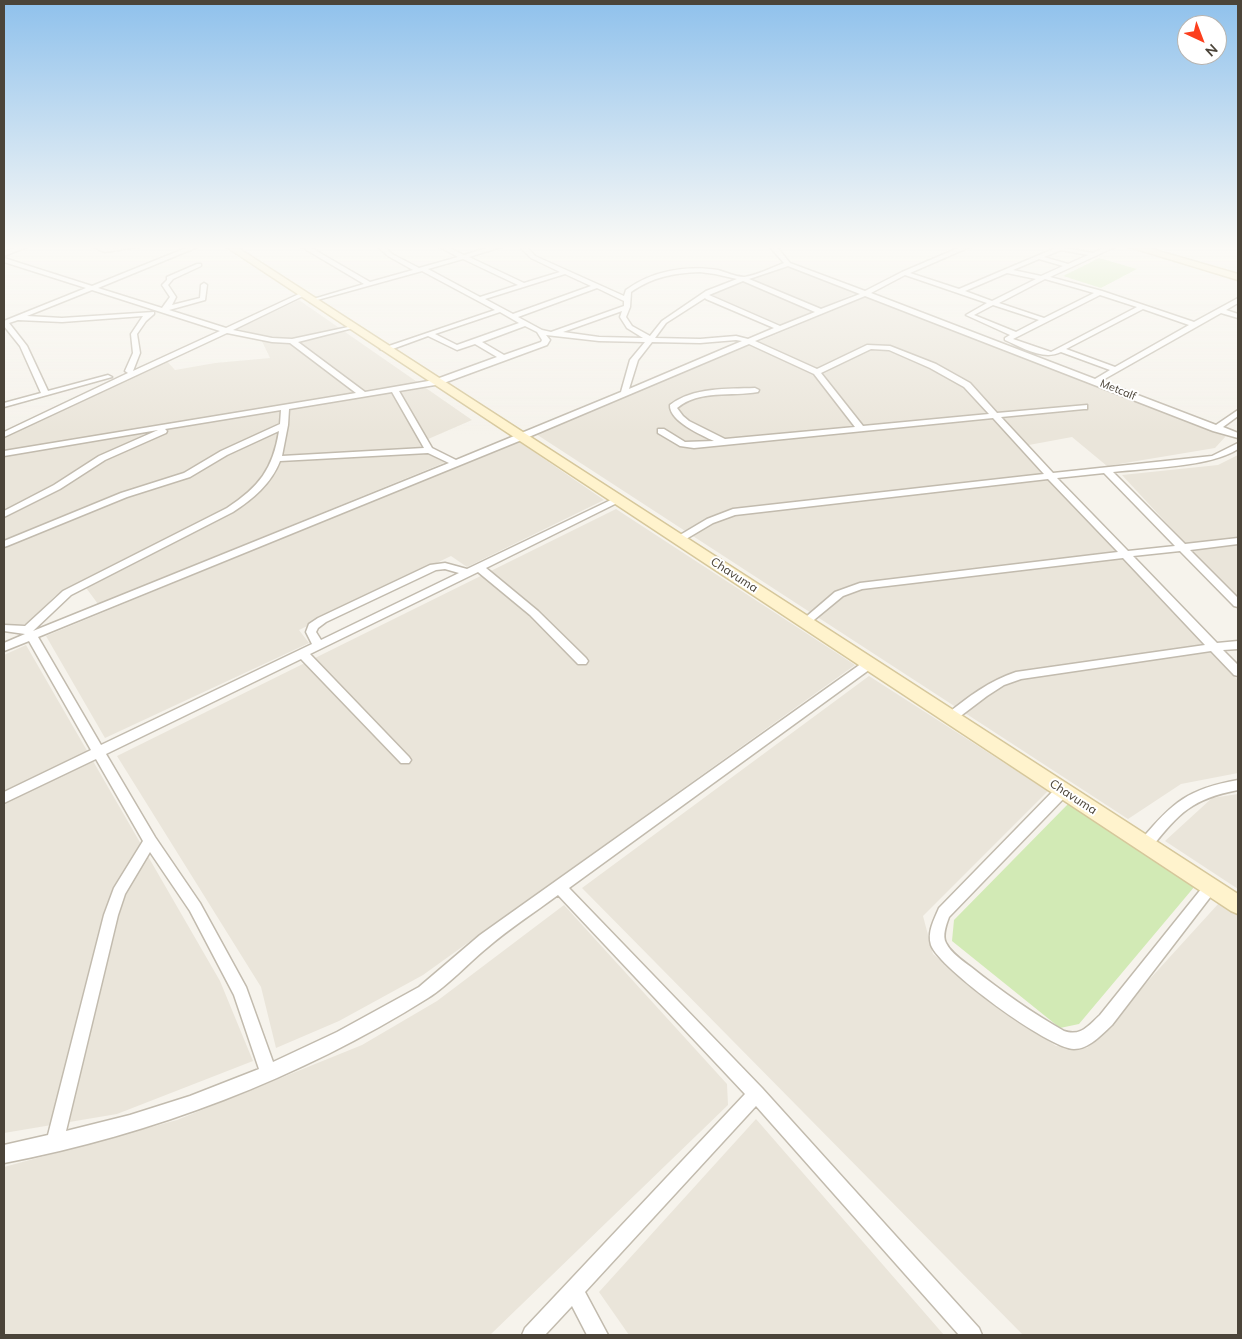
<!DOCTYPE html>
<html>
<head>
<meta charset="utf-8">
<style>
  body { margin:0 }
  #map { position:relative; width:1242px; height:1339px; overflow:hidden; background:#f6f3ec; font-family:Mulish,sans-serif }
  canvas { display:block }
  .frame { position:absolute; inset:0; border:5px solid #4b4439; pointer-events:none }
  .north { position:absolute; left:1177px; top:15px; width:50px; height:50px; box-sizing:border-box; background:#fff; border:1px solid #b7b4b0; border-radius:50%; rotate:137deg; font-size:14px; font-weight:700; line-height:20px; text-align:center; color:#4b4439 }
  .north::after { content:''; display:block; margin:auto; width:18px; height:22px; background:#fc3f1d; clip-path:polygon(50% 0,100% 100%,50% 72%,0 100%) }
</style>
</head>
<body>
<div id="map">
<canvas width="1242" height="1339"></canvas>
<div class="frame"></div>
<div class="north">N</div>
</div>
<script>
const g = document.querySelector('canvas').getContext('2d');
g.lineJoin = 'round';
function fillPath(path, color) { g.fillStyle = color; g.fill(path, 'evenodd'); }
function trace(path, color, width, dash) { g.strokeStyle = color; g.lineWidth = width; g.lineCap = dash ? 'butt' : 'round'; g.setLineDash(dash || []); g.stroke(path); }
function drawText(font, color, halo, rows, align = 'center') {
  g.font = font + ' Mulish,sans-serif'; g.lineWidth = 4; g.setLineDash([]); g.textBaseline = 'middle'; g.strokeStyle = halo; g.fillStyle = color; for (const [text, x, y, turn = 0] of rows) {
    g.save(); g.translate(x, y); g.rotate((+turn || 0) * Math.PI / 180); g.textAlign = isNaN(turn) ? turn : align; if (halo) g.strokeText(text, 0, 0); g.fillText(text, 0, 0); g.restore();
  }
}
const residential = new Path2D(`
  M 788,267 L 856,293 L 779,326 L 710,298 L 709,293 Z
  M 866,297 L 1226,436 L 1215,448 L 1107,466 L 1072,437 L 1018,447 L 1238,680 L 1238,773 L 1181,784 L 1128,819 L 536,434 Z
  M 299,300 L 472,420 L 419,443 L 428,452 L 446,462 L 98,604 L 81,581 L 55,596 L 27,624 L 4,626 L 4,438 L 167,361 L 175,370 L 215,363 L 270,358 L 259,335 L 237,329 Z
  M 518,441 L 604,500 L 467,567 L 451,556 L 299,630 L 309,643 L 105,738 L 46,636 Z
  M 1238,455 L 1238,597 L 1208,568 L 1122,475 L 1218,465 Z
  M 616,509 L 855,665 L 423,975 L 339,1021 L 276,1048 L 261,987 L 117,756 Z
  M 26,645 L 220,981 L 253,1061 L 117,1114 L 4,1133 L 4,655 Z
  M 869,676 L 1048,791 L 923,916 L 933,954 L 988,1000 L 1056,1046 L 1087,1048 L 1219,903 L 1238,915 L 1238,1335 L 1023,1335 L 582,888 Z
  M 1238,794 L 1238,889 L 1165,841 L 1212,798 Z
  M 564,905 L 727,1084 L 728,1105 L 490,1335 L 4,1335 L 4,1167 L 177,1120 L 362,1045 L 437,1001 Z
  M 756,1119 L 944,1335 L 629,1335 L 599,1292 Z`);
const green = new Path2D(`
  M 1099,258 L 1137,269 L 1101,288 L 1063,276 Z
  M 1068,804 L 1195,886 L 1079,1024 L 1060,1028 L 952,941 L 954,920 Z`);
const street = new Path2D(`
  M 19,246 L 29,246 L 4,256 L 4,252 Z
  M 91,246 L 105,248 L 143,246 L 105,252 Z
  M 191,246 L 200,246 L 98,288 L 162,308 L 170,297 L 162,285 L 167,280 L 167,277 L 197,264 L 201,264 L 201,266 L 173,279 L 168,285 L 176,297 L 172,305 L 200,298 L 201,285 L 204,283 L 207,285 L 205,300 L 169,310 L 226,328 L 301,293 L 305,293 L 305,295 L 233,330 L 272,338 L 292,339 L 353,326 L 353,328 L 298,342 L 365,392 L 434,380 L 497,357 L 475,344 L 457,350 L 428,336 L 387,351 L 380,349 L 495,310 L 422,271 L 310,302 L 310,300 L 364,284 L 300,246 L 308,246 L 370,282 L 413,270 L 388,256 L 377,246 L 384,246 L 392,254 L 419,268 L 458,257 L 438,246 L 446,246 L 464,255 L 493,246 L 504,246 L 469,257 L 524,283 L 560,272 L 531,258 L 519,246 L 526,246 L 535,256 L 624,296 L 626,290 C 652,271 686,265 718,270 C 725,272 736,277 744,277 C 755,276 773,267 784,263 L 769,246 L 776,246 L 790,263 L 865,291 L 902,272 L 963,246 L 972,246 L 910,273 L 959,289 L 1058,247 L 1093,253 L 1108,246 L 1117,246 L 1050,277 L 1102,291 L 1194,322 L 1238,298 L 1238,303 L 1226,310 L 1238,314 L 1238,318 L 1221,313 L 1101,381 L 1216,425 L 1238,410 L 1238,416 L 1223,427 L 1238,433 L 1238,438 L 1213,431 L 865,296 L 755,341 L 817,369 L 867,345 L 890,346 L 936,364 L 970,383 L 997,413 L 1087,405 L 1087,409 L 1084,409 L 1001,417 L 1053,473 L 1212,456 L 1238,443 L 1238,449 C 1210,467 1148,468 1113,472 L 1185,544 L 1238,538 L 1238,544 L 1190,550 L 1238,598 L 1238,607 L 1234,606 L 1180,551 L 1133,556 L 1217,643 L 1238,641 L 1238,649 L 1223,650 L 1238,665 L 1238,676 L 1234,675 L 1211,651 L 1021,679 L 1004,685 L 987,696 L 954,721 L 946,721 L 944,718 L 946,715 C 968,697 989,681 1016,672 L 1205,645 L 1123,558 L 862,589 L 843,596 L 809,624 L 805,625 L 800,622 L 835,592 L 860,583 L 1118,552 L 1048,479 L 735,515 L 713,523 L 681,542 L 675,542 L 675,538 L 707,519 L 733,509 L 1044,474 L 993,418 L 694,448 L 680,446 L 658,433 L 658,429 L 664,429 L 685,442 L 714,441 C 701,435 669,421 670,405 C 693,387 727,389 755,388 L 759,390 L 758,392 C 731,397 700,389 677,408 L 683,416 L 689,421 L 725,439 L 855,427 L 814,374 L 749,344 L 524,439 L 38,637 L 101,745 L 312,644 L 306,632 L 309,624 L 318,618 L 430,565 L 445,563 L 467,569 L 615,498 L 621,498 L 623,500 L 486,568 L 538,611 L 586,658 L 588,661 L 586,664 L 578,664 L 530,615 L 478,572 L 310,654 L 409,757 L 411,760 L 409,763 L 401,763 L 301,659 L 106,754 L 155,837 L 200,903 L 246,987 L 273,1062 L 337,1032 L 419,987 L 480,935 L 865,661 L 873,661 L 875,664 L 873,667 L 569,888 L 762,1088 L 979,1328 L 982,1335 L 959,1335 L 756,1106 L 585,1292 L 608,1335 L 587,1335 L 572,1306 L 545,1335 L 522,1335 L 525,1328 L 745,1094 L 558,895 C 535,912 510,928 488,947 C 468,963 449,985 428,998 C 299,1079 153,1134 4,1163 L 4,1145 L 48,1135 L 104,915 L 114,888 L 143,841 L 96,759 L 4,803 L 4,792 L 91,750 L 29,641 L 4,651 L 4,643 L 25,634 L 4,631 L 4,625 L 25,626 L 63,591 L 227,508 C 259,487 273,469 279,431 L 227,455 L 190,477 L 127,497 L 7,546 L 4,547 L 4,541 L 121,493 L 184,473 L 221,451 L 280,424 L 281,410 L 165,429 L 167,431 L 166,433 L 105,460 L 60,489 L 4,517 L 4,511 L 54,485 L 99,456 L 158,430 L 4,456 L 4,451 L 356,393 L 290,343 L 272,342 L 227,333 L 4,437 L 4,432 L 128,373 L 125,371 L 133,353 L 131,334 L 143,316 L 62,322 L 18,320 L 9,323 L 27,346 L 48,391 L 108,375 L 112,377 L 4,407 L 4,403 L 41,393 L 20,346 L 4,326 L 4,321 L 86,288 L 4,262 L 4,258 L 92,286 ZM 1061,250 L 1088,255 L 1068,264 L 1044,257 ZM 463,259 L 518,285 L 480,297 L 428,269 ZM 1039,259 L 1063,266 L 1041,276 L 1013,270 ZM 788,266 L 860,294 L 821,309 L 749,279 ZM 700,272 L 715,274 L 737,279 L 706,291 L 662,321 L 650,336 L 632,326 L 626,317 L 630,307 L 631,292 C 652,277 674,273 700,272 ZM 1007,273 L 1036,279 L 992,301 L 965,291 ZM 565,274 L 591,286 L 513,314 L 485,299 ZM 905,275 L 987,303 L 966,315 L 1010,335 L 1005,338 L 1005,340 C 1021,347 1043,361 1061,352 L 1110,370 L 1095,379 L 871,293 ZM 1045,279 L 1094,293 L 1044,318 L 999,303 ZM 743,281 L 815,312 L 780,326 L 709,295 ZM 597,288 L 624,301 L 624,306 L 551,332 L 542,330 L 518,317 ZM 92,290 L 220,331 L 133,371 L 140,353 L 137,334 L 146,321 L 154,314 L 154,312 L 62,318 L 27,316 ZM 1100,295 L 1137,307 L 1051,352 L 1013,339 ZM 705,298 L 706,299 L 774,328 L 748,339 L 736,336 L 700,339 L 655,338 L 666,323 ZM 993,305 L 1039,320 L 1016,332 L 974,315 ZM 1143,309 L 1189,325 L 1115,367 L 1066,349 ZM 622,311 L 620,317 L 627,328 L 643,338 L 599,337 L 563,332 ZM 500,312 L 519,323 L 457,345 L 435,334 ZM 525,326 L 537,332 L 542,340 L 541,342 L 504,355 L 482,342 ZM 546,335 L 599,341 L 645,342 L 630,360 L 621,392 L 456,460 L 432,448 L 399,391 L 441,384 L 547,345 L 550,340 ZM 736,340 L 742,341 L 629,389 L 638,360 L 652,342 L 700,343 ZM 871,349 L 889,350 L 930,368 L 964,387 L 989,414 L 863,426 L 821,373 ZM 392,392 L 424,448 L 282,456 L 288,425 L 289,409 ZM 428,453 L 449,463 L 33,631 L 71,595 L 233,512 C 253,499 271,484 280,461 ZM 1104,473 L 1175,546 L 1128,551 L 1057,478 ZM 445,569 L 459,573 L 321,640 L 316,632 L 318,628 L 326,622 L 436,570 ZM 150,852 L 190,911 L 234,995 L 259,1069 L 190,1096 L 130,1115 L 66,1131 L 118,915 L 125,894 Z
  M 1238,780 L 1238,790 C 1192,799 1180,812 1151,848 L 1146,850 L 1141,848 L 1139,844 L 1141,840 C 1173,802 1188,789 1238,780 Z
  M 1063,785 L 1068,786 L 1069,790 L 1068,794 L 949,917 C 946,925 942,936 946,943 C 951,953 963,961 971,967 C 1001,991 1032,1013 1064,1031 C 1081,1037 1089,1025 1100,1015 L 1206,883 L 1211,881 L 1216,883 L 1218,887 L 1112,1025 C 1101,1035 1089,1049 1074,1049 C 1049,1049 939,968 931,945 C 927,932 934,920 939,908 L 1058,786 Z`);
const secondary = new Path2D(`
  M 225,246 L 235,246 L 1238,894 L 1238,914 L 1231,911 Z
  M 1126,246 L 1141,246 L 1238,274 L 1238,280 Z`);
const farStreetnames = [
  ["Metcalf",1118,390,22]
];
const streetNames = [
  ["Chavuma",734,575,33],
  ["Chavuma",1073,797,33]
];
fillPath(residential, '#eae5da');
fillPath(green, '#d2eab5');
trace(street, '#c2bbae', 3);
trace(secondary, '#d6c79b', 3);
fillPath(street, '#fff');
fillPath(secondary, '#fff3cd');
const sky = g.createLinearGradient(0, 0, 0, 434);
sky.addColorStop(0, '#8fc1ec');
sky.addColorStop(0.57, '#fbfaf6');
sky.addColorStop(1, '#fbfaf600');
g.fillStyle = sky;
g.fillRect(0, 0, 1242, 434);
drawText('11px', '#4b4439', '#fff', farStreetnames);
drawText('12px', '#4b4439', '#fff', streetNames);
</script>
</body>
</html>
